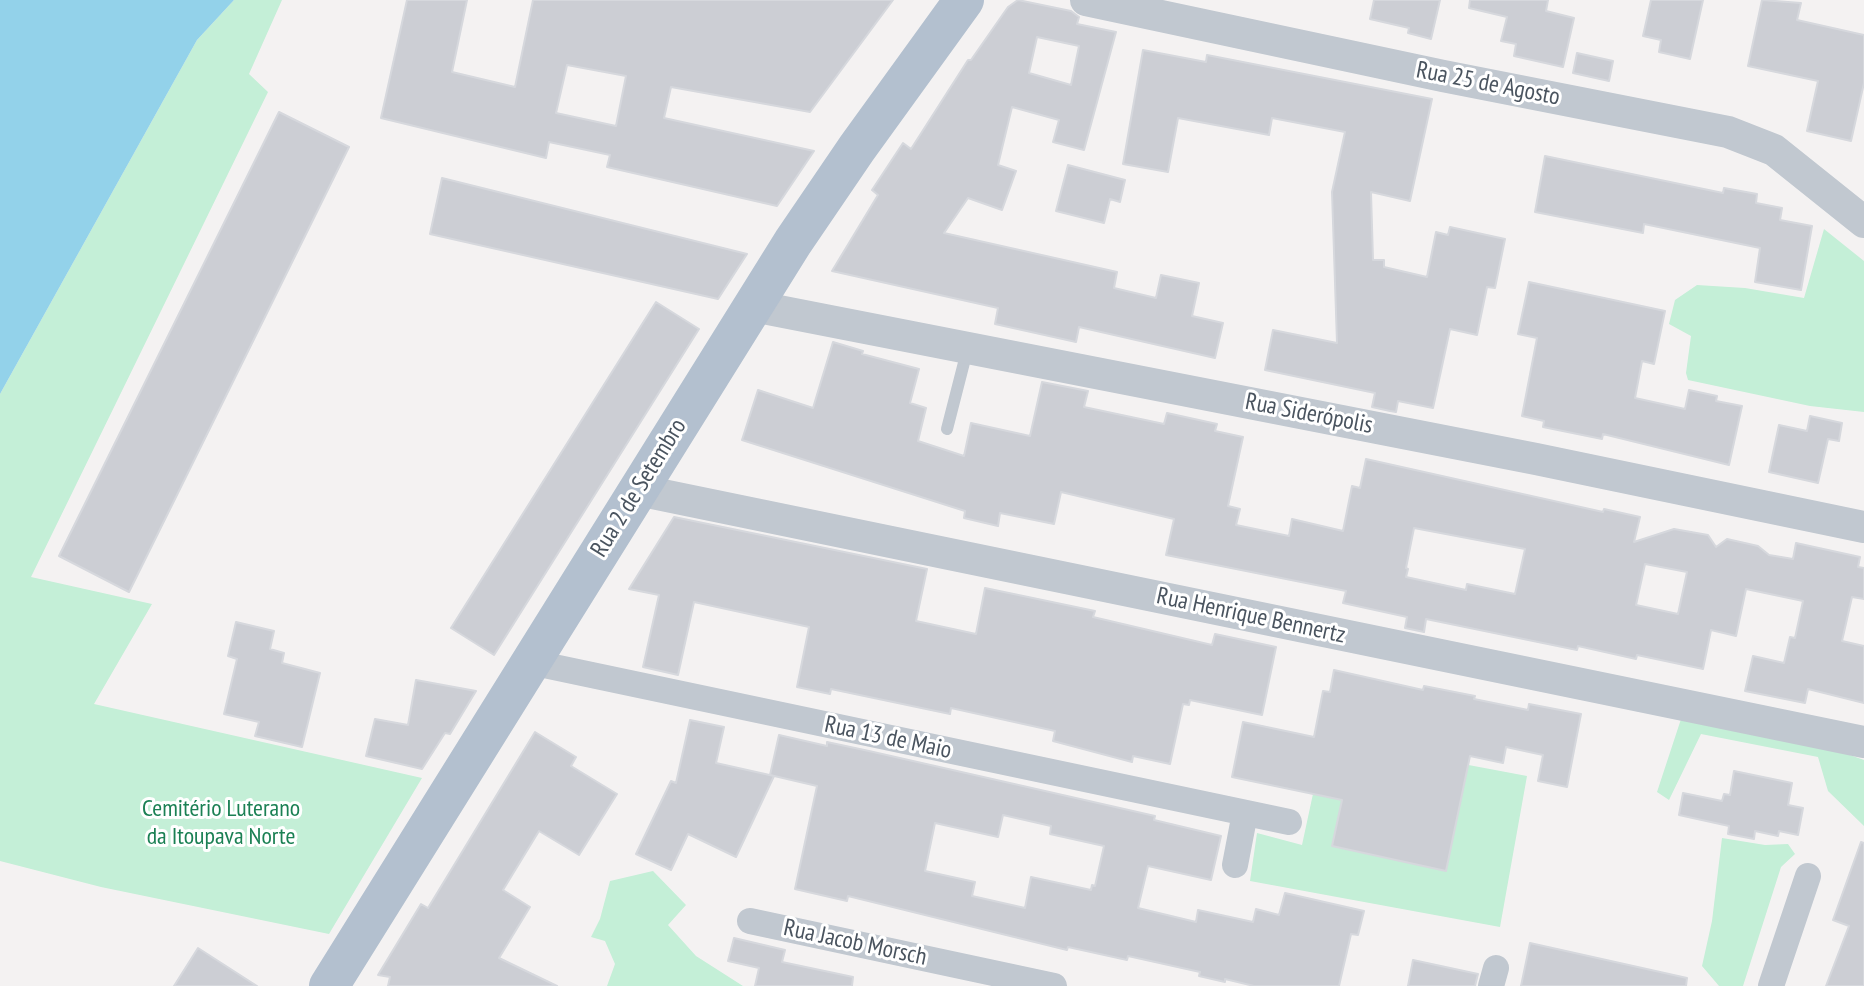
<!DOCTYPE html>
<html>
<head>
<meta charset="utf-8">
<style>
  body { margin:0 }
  canvas { display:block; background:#f4f2f2 }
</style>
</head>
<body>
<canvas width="1864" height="986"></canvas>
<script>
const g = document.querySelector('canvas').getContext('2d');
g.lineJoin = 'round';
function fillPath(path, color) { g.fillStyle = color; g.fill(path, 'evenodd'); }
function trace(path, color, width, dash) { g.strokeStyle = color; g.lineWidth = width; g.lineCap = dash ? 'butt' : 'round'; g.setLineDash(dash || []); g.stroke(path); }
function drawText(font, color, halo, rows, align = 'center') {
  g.font = font + ' "PT Sans Narrow",sans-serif'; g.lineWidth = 6; g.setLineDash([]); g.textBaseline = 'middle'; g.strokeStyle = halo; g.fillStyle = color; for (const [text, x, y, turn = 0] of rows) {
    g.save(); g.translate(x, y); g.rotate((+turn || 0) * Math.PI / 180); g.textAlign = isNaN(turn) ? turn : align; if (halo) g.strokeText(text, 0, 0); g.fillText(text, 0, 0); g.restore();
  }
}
const green = new Path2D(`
  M 234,0 L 282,0 L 249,74 L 268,92 L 31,577 L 152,604 L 94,704 L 422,778 L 329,934 L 101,887 L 0,861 L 0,394 L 197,40 Z
  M 1824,229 L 1864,261 L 1864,412 L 1810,406 L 1688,380 L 1686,373 L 1691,336 L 1669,324 L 1675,300 L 1697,285 L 1745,288 L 1804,298 Z
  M 1682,716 L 1827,747 L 1864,760 L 1864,826 L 1828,791 L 1818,757 L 1701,734 L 1669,800 L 1657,792 Z
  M 1325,738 L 1527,776 L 1500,927 L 1250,881 L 1257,833 L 1302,845 Z
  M 1722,838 L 1765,845 L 1788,844 L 1795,854 L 1781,867 L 1743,986 L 1719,986 L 1702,966 L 1712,921 Z
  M 653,871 L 686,905 L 668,925 L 696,956 L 743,986 L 607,986 L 615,964 L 605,941 L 591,937 L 600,919 L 610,881 Z`);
const water = new Path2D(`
  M 0,0 L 234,0 L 197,40 L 0,394 Z`);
const building = new Path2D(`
  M 407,0 L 467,0 L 452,72 L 515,87 L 533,0 L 893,0 L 810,112 L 671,87 L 664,118 L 814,151 L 777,206 L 607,167 L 610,155 L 549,142 L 546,158 L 381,118 ZM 567,65 L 626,76 L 616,126 L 556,113 Z
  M 1018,0 L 1071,11 L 1079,17 L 1077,24 L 1116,32 L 1084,150 L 1053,142 L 1059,120 L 1012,107 L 998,165 L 1016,171 L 1002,210 L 968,198 L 944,233 L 1117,272 L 1114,288 L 1156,298 L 1161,275 L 1199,283 L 1192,316 L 1223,323 L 1215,358 L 1079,327 L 1076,342 L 995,324 L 998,308 L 832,271 L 878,195 L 872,190 L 903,143 L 911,149 L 968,60 L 971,60 L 1008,7 ZM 1037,37 L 1079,46 L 1071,85 L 1029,73 Z
  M 1374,0 L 1440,0 L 1431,39 L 1408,33 L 1409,28 L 1370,19 Z
  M 1470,0 L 1548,0 L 1546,11 L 1574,18 L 1563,67 L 1514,56 L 1516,44 L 1501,41 L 1507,17 L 1469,8 Z
  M 1651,0 L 1703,0 L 1690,59 L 1659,52 L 1661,40 L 1643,36 Z
  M 1762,0 L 1801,3 L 1797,20 L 1864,35 L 1864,83 L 1851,141 L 1807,131 L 1818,81 L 1748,66 Z
  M 1143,50 L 1206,62 L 1207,55 L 1432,99 L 1410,201 L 1371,192 L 1373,260 L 1384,260 L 1384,267 L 1427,277 L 1436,232 L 1448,235 L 1450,227 L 1505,239 L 1495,288 L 1487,287 L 1477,335 L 1450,329 L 1433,408 L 1398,401 L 1396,412 L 1390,411 L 1372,407 L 1375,393 L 1265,370 L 1273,330 L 1337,343 L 1332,192 L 1345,132 L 1272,118 L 1269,135 L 1178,118 L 1168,172 L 1123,164 Z
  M 1577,53 L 1613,61 L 1609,81 L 1573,73 Z
  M 279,112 L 349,147 L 129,592 L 59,556 Z
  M 1545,156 L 1723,193 L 1724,188 L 1757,194 L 1756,203 L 1782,208 L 1780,220 L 1812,226 L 1801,290 L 1755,282 L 1760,248 L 1644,224 L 1643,233 L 1535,212 Z
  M 1068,165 L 1125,180 L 1120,202 L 1110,199 L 1104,223 L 1056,211 Z
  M 442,178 L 747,254 L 718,299 L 430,234 Z
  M 1529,282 L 1665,311 L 1654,364 L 1642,361 L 1635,398 L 1685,409 L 1689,390 L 1717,396 L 1716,401 L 1742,406 L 1729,465 L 1603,434 L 1602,439 L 1543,427 L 1544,421 L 1522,416 L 1537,338 L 1518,334 Z
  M 656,302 L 699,329 L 494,655 L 451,628 Z
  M 833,342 L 863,351 L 862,354 L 919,369 L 910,403 L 926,408 L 918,441 L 964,456 L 971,423 L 1030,436 L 1042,382 L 1088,391 L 1084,407 L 1164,424 L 1167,413 L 1217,424 L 1215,431 L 1243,437 L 1228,506 L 1240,509 L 1236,525 L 1289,536 L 1292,519 L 1343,531 L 1352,486 L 1360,488 L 1366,459 L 1603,512 L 1604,509 L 1640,517 L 1634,542 L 1674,529 L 1708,535 L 1716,547 L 1727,539 L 1758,546 L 1769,555 L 1793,559 L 1796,543 L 1860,557 L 1858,567 L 1864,568 L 1864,599 L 1852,597 L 1842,641 L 1864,646 L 1864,703 L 1808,689 L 1805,703 L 1745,691 L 1753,656 L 1784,663 L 1790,637 L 1795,638 L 1803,601 L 1746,589 L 1736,636 L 1711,630 L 1703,669 L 1637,655 L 1636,659 L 1578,646 L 1577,650 L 1426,619 L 1424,632 L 1405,628 L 1407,617 L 1343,603 L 1346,591 L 1166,555 L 1174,519 L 1061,492 L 1054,524 L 1000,513 L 998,526 L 964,518 L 965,511 L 742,440 L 758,390 L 813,408 ZM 1414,528 L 1525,549 L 1515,594 L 1467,584 L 1466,590 L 1406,577 L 1408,569 L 1406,568 ZM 1645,564 L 1687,572 L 1678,614 L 1636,605 Z
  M 1810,416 L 1842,423 L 1839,441 L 1828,439 L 1818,483 L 1769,472 L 1779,425 L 1807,431 Z
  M 674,517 L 927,569 L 916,621 L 976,634 L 985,588 L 1095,611 L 1093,617 L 1212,645 L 1215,634 L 1276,647 L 1262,715 L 1190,700 L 1189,705 L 1183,704 L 1170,764 L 1133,756 L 1132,762 L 1053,741 L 1055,731 L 951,708 L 950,714 L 831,689 L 830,694 L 797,687 L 809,627 L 694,602 L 678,675 L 643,667 L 659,595 L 629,589 Z
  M 236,622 L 274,631 L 270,649 L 284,653 L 282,663 L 320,673 L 302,747 L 255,736 L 259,722 L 224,714 L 237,659 L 228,656 Z
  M 1334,670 L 1423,690 L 1424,686 L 1475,696 L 1474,699 L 1528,710 L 1529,704 L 1581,714 L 1567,787 L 1538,781 L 1543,755 L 1506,747 L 1503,763 L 1470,756 L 1446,871 L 1332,846 L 1342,800 L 1232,777 L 1243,722 L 1314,737 L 1323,691 L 1330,692 Z
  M 416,680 L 476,691 L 450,734 L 445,733 L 422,769 L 366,756 L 375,719 L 408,725 Z
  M 690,720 L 724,727 L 716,763 L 774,776 L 736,857 L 688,834 L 671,870 L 636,854 L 671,781 L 676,783 Z
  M 535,732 L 576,757 L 571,766 L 617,794 L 579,855 L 539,831 L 503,890 L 530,907 L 499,958 L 557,986 L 388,986 L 390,977 L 378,975 L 421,904 L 428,908 Z
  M 779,735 L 827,746 L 827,742 L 869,751 L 1155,816 L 1154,820 L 1221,836 L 1211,880 L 1148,866 L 1138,908 L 1196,922 L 1198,910 L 1253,922 L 1256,909 L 1279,915 L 1285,893 L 1364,911 L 1358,935 L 1351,934 L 1339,986 L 1254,986 L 1225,979 L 1225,982 L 1199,976 L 1200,972 L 1128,956 L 1127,960 L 1068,947 L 1067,950 L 848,896 L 847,901 L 795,889 L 817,786 L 770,775 ZM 1003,815 L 1051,826 L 1050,834 L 1104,846 L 1095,886 L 1092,885 L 1091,890 L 1031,877 L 1025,908 L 972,896 L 975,882 L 925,871 L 935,823 L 998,837 Z
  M 1734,771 L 1792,783 L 1788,805 L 1803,808 L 1798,835 L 1779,831 L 1778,836 L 1755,831 L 1754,839 L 1728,834 L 1729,826 L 1679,815 L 1683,793 L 1722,801 L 1724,794 L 1730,795 Z
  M 1861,842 L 1864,843 L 1864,986 L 1826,986 L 1849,926 L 1833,920 Z
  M 734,938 L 785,950 L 782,962 L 853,977 L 852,986 L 755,986 L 759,968 L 728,961 Z
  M 1530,943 L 1687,978 L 1686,986 L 1521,986 Z
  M 198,948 L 257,986 L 174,986 Z
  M 1413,960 L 1478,974 L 1475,986 L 1408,986 Z`);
const service = new Path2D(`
  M 947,429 L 968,347`);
const minor = new Path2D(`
  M 530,662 L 1289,822
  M 1235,865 L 1245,813
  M 750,921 L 1054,986
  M 1491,986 L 1496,968
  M 1771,986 L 1808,876`);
const tertiary = new Path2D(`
  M 1086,0 L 1443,76 L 1728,132 L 1774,150 L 1864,222
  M 753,306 L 1536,459 L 1864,527
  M 638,490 L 1864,742`);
const primary = new Path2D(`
  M 329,986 L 793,242 L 857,148 L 964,0`);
const streetNames = [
  ["Rua 25 de Agosto",1488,84,11],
  ["Rua Siderópolis",1309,414,11],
  ["Rua 2 de Setembro",639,488,-58],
  ["Rua Henrique Bennertz",1251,616,12],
  ["Rua 13 de Maio",888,738,12],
  ["Rua Jacob Morsch",855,943,12]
];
const parkNames = [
  ["Cemitério Luterano",221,809],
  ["da Itoupava Norte",221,837]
];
fillPath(green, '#c4efd7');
fillPath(water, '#93d2ea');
fillPath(building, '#ccced4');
trace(building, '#d6d8dd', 2);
trace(service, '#c1c8d0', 12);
trace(minor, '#c1c8d0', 26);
trace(tertiary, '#c1c8d0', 32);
trace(primary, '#b3c0cf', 40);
drawText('24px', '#4a545f', '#fff', streetNames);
drawText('24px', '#1b8054', '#fff', parkNames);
</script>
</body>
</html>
